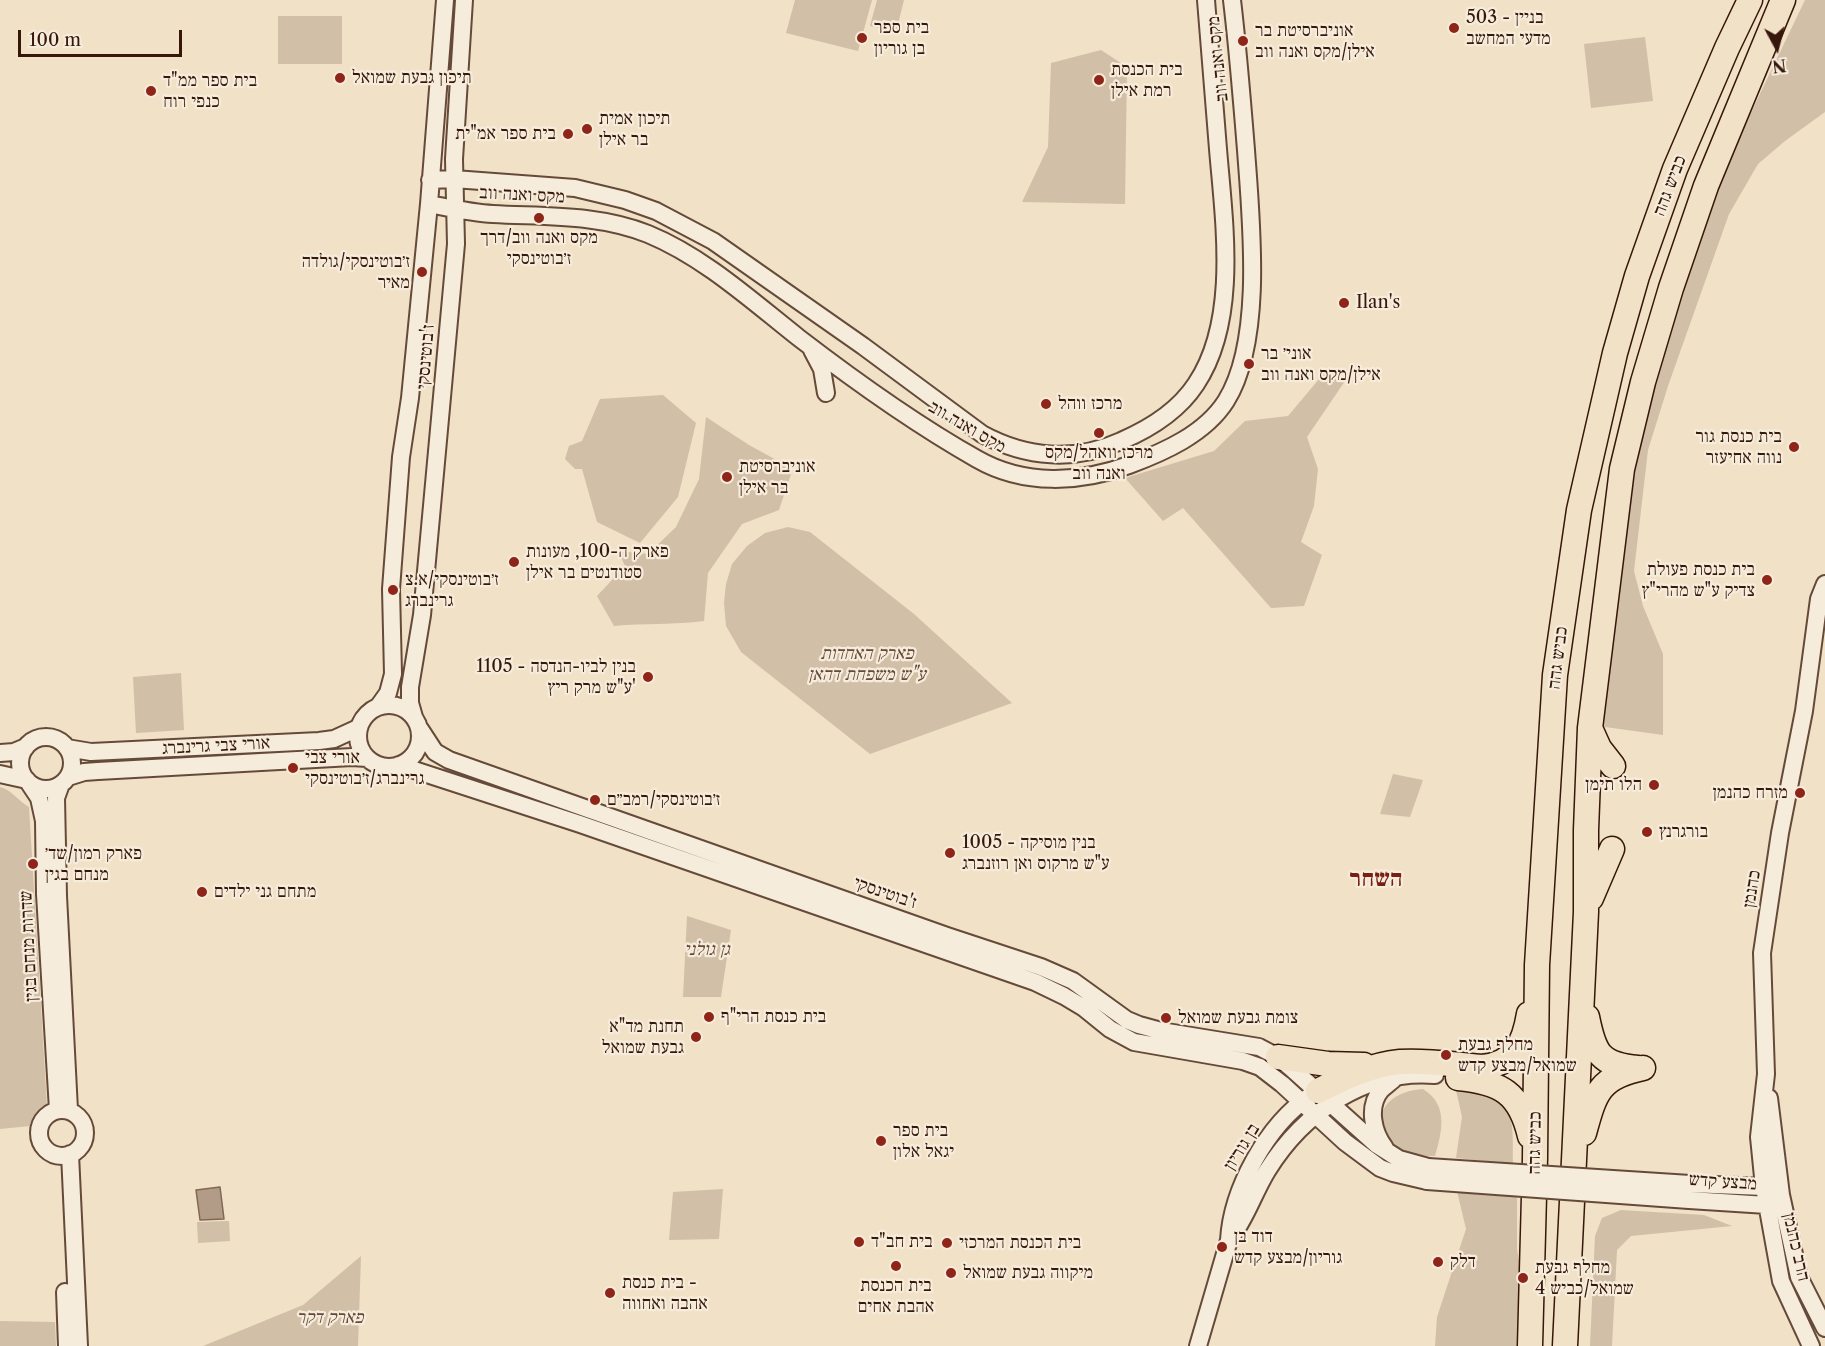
<!DOCTYPE html>
<html>
<head>
<meta charset="utf-8">
<style>
  body { margin:0 }
  #map { position:relative; width:1825px; height:1346px; overflow:hidden; background:#f1e1c7; font-family:"Libre Caslon Text",serif }
  canvas { display:block }
  .north { position:absolute; left:1747px; top:18px; width:60px; height:60px; -webkit-text-stroke:4px #f6ecdb; paint-order:stroke; rotate:173deg; font-size:16px; font-weight:700; line-height:24px; text-align:center; color:#37170a }
  .north::after { content:''; display:block; margin:auto; width:21px; height:27px; background:#37170a; clip-path:polygon(50% 0,100% 100%,50% 72%,0 100%) }
  .scale { position:absolute; left:18px; top:30px; width:164px; height:27px; box-sizing:border-box; border:3px solid #37170a; border-top:0; padding-left:8px; font-size:18px; line-height:21px; white-space:nowrap; color:#37170a; -webkit-text-stroke:4px #f6ecdb; paint-order:stroke }
</style>
</head>
<body>
<div id="map">
<canvas width="1825" height="1346"></canvas>
<div class="north">N</div>
<div class="scale">100 m</div>
</div>
<script>
const g = document.querySelector('canvas').getContext('2d');
g.lineJoin = 'round';
function fillPath(path, color) { g.fillStyle = color; g.fill(path, 'evenodd'); }
function trace(path, color, width, dash) { g.strokeStyle = color; g.lineWidth = width; g.lineCap = dash ? 'butt' : 'round'; g.setLineDash(dash || []); g.stroke(path); }
function drawText(font, color, halo, rows, align = 'center') {
  g.font = font + ' "Libre Caslon Text","Frank Ruhl Libre",serif'; g.lineWidth = 4.5; g.setLineDash([]); g.textBaseline = 'middle'; g.strokeStyle = halo; g.fillStyle = color; for (const [text, x, y, turn = 0] of rows) {
    g.save(); g.translate(x, y); g.rotate((+turn || 0) * Math.PI / 180); g.textAlign = isNaN(turn) ? turn : align; if (halo) g.strokeText(text, 0, 0); g.fillText(text, 0, 0); g.restore();
  }
}
const green = new Path2D(`
  M 795,0 L 872,0 L 858,51 L 786,33 Z
  M 877,0 L 904,0 L 896,32 L 870,26 Z
  M 1805,0 L 1825,0 L 1825,112 L 1785,141 L 1758,164 L 1729,214 L 1668,386 L 1648,450 L 1634,571 L 1643,606 L 1663,654 L 1663,735 L 1598,726 L 1615,630 L 1628,490 L 1650,391 L 1691,257 L 1722,173 Z
  M 278,16 L 342,16 L 342,64 L 278,64 Z
  M 1645,37 L 1653,101 L 1591,108 L 1584,44 Z
  M 1101,50 L 1127,67 L 1125,204 L 1022,202 L 1048,147 L 1051,63 Z
  M 1325,372 L 1345,381 L 1307,437 L 1318,469 L 1314,506 L 1301,542 L 1322,555 L 1304,606 L 1271,608 L 1183,508 L 1163,521 L 1125,478 L 1214,451 L 1245,421 L 1288,416 Z
  M 663,395 L 696,423 L 678,497 L 640,543 L 597,522 L 582,469 L 575,469 L 565,459 L 569,446 L 582,441 L 600,399 Z
  M 706,417 L 749,445 L 782,463 L 791,474 L 779,510 L 742,524 L 708,573 L 704,621 C 673,625 645,623 614,626 L 597,596 L 625,566 L 618,551 L 648,554 L 676,527 L 699,479 Z
  M 788,527 L 810,532 L 914,614 L 1012,703 L 870,754 L 741,652 L 726,626 L 724,603 L 726,584 L 732,564 L 747,546 L 765,533 Z
  M 181,673 L 184,730 L 136,733 L 133,677 Z
  M 1393,774 L 1423,780 L 1410,817 L 1380,814 Z
  M 0,787 C 12,790 18,801 29,807 L 47,1106 L 35,1115 L 30,1126 L 0,1129 Z
  M 687,916 L 731,930 L 721,997 L 683,997 Z
  M 1423,1089 C 1449,1105 1442,1132 1435,1156 C 1427,1156 1415,1156 1407,1153 C 1390,1145 1372,1120 1388,1103 C 1398,1093 1410,1090 1423,1089 Z
  M 1456,1090 C 1516,1093 1513,1112 1513,1164 L 1456,1158 L 1462,1117 Z
  M 723,1189 L 719,1239 L 669,1240 L 673,1192 Z
  M 1457,1191 L 1517,1195 L 1517,1249 L 1526,1301 L 1523,1346 L 1435,1346 L 1437,1317 L 1466,1229 Z
  M 1621,1210 L 1704,1215 L 1732,1226 L 1631,1236 L 1617,1250 L 1612,1346 L 1590,1346 L 1595,1236 L 1602,1218 Z
  M 229,1221 L 230,1241 L 198,1243 L 197,1222 Z
  M 361,1256 L 358,1346 L 203,1346 L 303,1305 Z
  M 0,1321 L 55,1322 L 56,1346 L 0,1346 Z`);
const water = new Path2D(`
  M 220,1187 L 224,1219 L 200,1220 L 196,1190 Z`);
const minor = new Path2D(`
  M 430,180 L 454,179 L 575,188 L 625,200 L 656,211 L 713,241 L 863,346 L 982,434 C 1026,458 1075,462 1121,441 C 1149,429 1179,410 1196,384 C 1239,320 1224,222 1218,149 C 1214,100 1210,50 1206,0
  M 429,204 C 450,208 472,213 493,214 C 546,217 598,214 648,234 C 704,257 752,301 799,338 C 855,381 915,424 977,459 C 1024,486 1080,483 1129,465 C 1164,452 1205,434 1226,401 C 1264,340 1251,220 1246,150 C 1242,100 1238,50 1232,0
  M 812,350 L 822,369 L 826,393
  M358 736a31 31 0 1 1 62 0a31 31 0 1 1-62 0Z
  M 378,707 L 388,693 L 393,674 L 391,589 L 401,457 L 410,398 L 429,204 L 445,0
  M 414,717 L 410,703 L 410,687 L 422,615 L 456,244 L 454,159 L 464,0
  M 420,729 L 435,752 L 449,760 L 947,936 L 1041,967 L 1073,981 L 1127,1020 L 1139,1025 L 1161,1031 L 1259,1047 L 1278,1057 L 1290,1067 L 1377,1145 L 1399,1159 L 1428,1167
  M20 763a26 26 0 1 1 52 0a26 26 0 1 1-52 0Z
  M 67,748 L 91,752 L 319,741 L 334,739 L 358,728
  M 0,753 L 14,752 L 26,747
  M 399,765 L 580,824 L 1035,982 L 1064,996 L 1084,1008 L 1110,1029 L 1134,1042 L 1243,1061 L 1260,1067 L 1282,1084 L 1345,1142 L 1380,1168 L 1393,1173 L 1427,1181
  M 0,774 L 27,780
  M 68,777 L 84,772 L 98,771 L 352,757 L 367,758
  M 29,783 L 39,798 L 44,821 L 45,894 L 58,1110
  M 61,784 L 56,798 L 58,896 L 69,1110
  M 1769,1098 L 1781,1195 L 1799,1277 L 1825,1328
  M39 1133a23 23 0 1 1 46 0a23 23 0 1 1-46 0Z
  M 1385,1148 C 1373,1132 1367,1107 1381,1090 C 1385,1086 1391,1082 1396,1077
  M 70,1154 L 79,1346
  M 1690,1184 L 1764,1187 L 1772,1191
  M 1689,1200 L 1767,1205 L 1775,1199
  M 1229,1240 C 1246,1219 1253,1194 1267,1171 C 1303,1113 1365,1069 1435,1075
  M 65,1292 L 67,1346
  M 1198,1346 L 1229,1240 C 1232,1189 1267,1125 1310,1096
  M 1811,1346 L 1781,1281 L 1764,1187 L 1759,1137 L 1766,1074 L 1762,953 L 1780,833 L 1804,711 L 1819,599 L 1825,584`);
const highway = new Path2D(`
  M 1590,728 L 1599,748 L 1613,766
  M 1591,898 L 1612,849
  M 1587,1017 C 1594,1052 1599,1065 1638,1068
  M 1278,1057 L 1328,1064 L 1364,1065
  M 1458,1078 C 1501,1082 1520,1093 1530,1136
  M 1318,1091 C 1343,1078 1370,1065 1400,1062 C 1427,1060 1456,1065 1483,1067 C 1515,1063 1524,1044 1529,1014
  M 1584,1133 C 1595,1093 1599,1077 1643,1068
  M 1530,1346 L 1535,1158 L 1537,965 L 1555,675 L 1579,510 L 1615,353 L 1637,276 L 1675,169 L 1727,48 L 1750,0
  M 1565,1346 L 1586,912 L 1586,830 L 1590,728 L 1622,469 L 1643,382 L 1671,288 L 1706,186 L 1783,0`);
const minorBridge = new Path2D(`
  M 1428,1167 L 1690,1184
  M 1427,1181 L 1689,1200`);
const markers = [
  [1454,28,6,"#8f2418"],
  [862,38,6,"#8f2418"],
  [1243,41,6,"#8f2418"],
  [340,78,6,"#8f2418"],
  [1099,80,6,"#8f2418"],
  [151,91,6,"#8f2418"],
  [587,129,6,"#8f2418"],
  [568,134,6,"#8f2418"],
  [539,218,6,"#8f2418"],
  [422,272,6,"#8f2418"],
  [1344,303,6,"#8f2418"],
  [1249,364,6,"#8f2418"],
  [1046,404,6,"#8f2418"],
  [1099,433,6,"#8f2418"],
  [1794,447,6,"#8f2418"],
  [727,477,6,"#8f2418"],
  [514,562,6,"#8f2418"],
  [1767,580,6,"#8f2418"],
  [393,590,6,"#8f2418"],
  [648,677,6,"#8f2418"],
  [293,768,6,"#8f2418"],
  [1654,785,6,"#8f2418"],
  [1800,793,6,"#8f2418"],
  [595,800,6,"#8f2418"],
  [1647,832,6,"#8f2418"],
  [950,853,6,"#8f2418"],
  [33,864,6,"#8f2418"],
  [202,892,6,"#8f2418"],
  [709,1017,6,"#8f2418"],
  [1166,1018,6,"#8f2418"],
  [696,1037,6,"#8f2418"],
  [1446,1055,6,"#8f2418"],
  [881,1141,6,"#8f2418"],
  [859,1242,6,"#8f2418"],
  [947,1243,6,"#8f2418"],
  [1222,1247,6,"#8f2418"],
  [1438,1262,6,"#8f2418"],
  [896,1266,6,"#8f2418"],
  [951,1273,6,"#8f2418"],
  [1523,1278,6,"#8f2418"],
  [610,1293,6,"#8f2418"]
];
const poiNames = [
  ["503 - בניין",1466,18],
  ["מדעי המחשב",1466,39],
  ["בית ספר",874,28],
  ["בן גוריון",874,49],
  ["אוניברסיטת בר",1255,31],
  ["אילן/מקס ואנה ווב",1255,52],
  ["בית הכנסת",1111,70],
  ["רמת אילן",1111,91],
  ["תיכון גבעת שמואל",352,78],
  ["בית ספר ממ\"ד",163,81],
  ["כנפי רוח",163,102],
  ["תיכון אמית",599,119],
  ["בר אילן",599,140],
  ["בית ספר אמ\"ית",556,134,"right"],
  ["מקס ואנה ווב/דרך",539,238,"center"],
  ["ז׳בוטינסקי",539,259,"center"],
  ["ז׳בוטינסקי/גולדה",410,262,"right"],
  ["מאיר",410,283,"right"],
  ["Ilan's",1356,303],
  ["אוני׳ בר",1261,354],
  ["אילן/מקס ואנה ווב",1261,375],
  ["מרכז ווהל",1058,404],
  ["בית כנסת גור",1782,437,"right"],
  ["נווה אחיעזר",1782,458,"right"],
  ["מרכז וואהל/מקס",1099,453,"center"],
  ["ואנה ווב",1099,474,"center"],
  ["אוניברסיטת",739,467],
  ["בר אילן",739,488],
  ["פארק ה-100, מעונות",526,552],
  ["סטודנטים בר אילן",526,573],
  ["בית כנסת פעולת",1755,570,"right"],
  ["צדיק ע\"ש מהרי\"ץ",1755,591,"right"],
  ["ז׳בוטינסקי/א.צ",405,580],
  ["גרינברג",405,601],
  ["1105 - בנין לביו-הנדסה",636,667,"right"],
  ["ע\"ש מרק ריץ'",636,688,"right"],
  ["אורי צבי",305,758],
  ["גרינברג/ז׳בוטינסקי",305,779],
  ["הלו תימן",1642,785,"right"],
  ["מזרח כהנמן",1788,793,"right"],
  ["ז׳בוטינסקי/רמב״ם",607,800],
  ["בורגרנץ",1659,832],
  ["1005 - בנין מוסיקה",962,843],
  ["ע\"ש מרקוס ואן רוזנברג",962,864],
  ["פארק רמון/שד׳",45,854],
  ["מנחם בגין",45,875],
  ["מתחם גני ילדים",214,892],
  ["בית כנסת הרי\"ף",721,1017],
  ["צומת גבעת שמואל",1178,1018],
  ["תחנת מד\"א",684,1027,"right"],
  ["גבעת שמואל",684,1048,"right"],
  ["מחלף גבעת",1458,1045],
  ["שמואל/מבצע קדש",1458,1066],
  ["בית ספר",893,1131],
  ["יגאל אלון",893,1152],
  ["דוד בן",1234,1237],
  ["גוריון/מבצע קדש",1234,1258],
  ["בית חב\"ד",871,1242],
  ["בית הכנסת המרכזי",959,1243],
  ["דלק",1450,1262],
  ["מחלף גבעת",1535,1268],
  ["שמואל/כביש 4",1535,1289],
  ["מיקווה גבעת שמואל",963,1273],
  ["בית כנסת -",622,1283],
  ["אהבה ואחווה",622,1304],
  ["בית הכנסת",896,1286,"center"],
  ["אהבת אחים",896,1307,"center"]
];
const streetNames = [
  ["מקס ואנה ווב",1218,59,-96],
  ["כביש גהה",1670,186,-69],
  ["מקס ואנה ווב",522,195,3],
  ["ז'בוטינסקי",426,357,-85],
  ["מקס ואנה ווב",967,427,30],
  ["כביש גהה",1558,658,-83],
  ["אורי צבי גרינברג",216,746,-3],
  ["כהנמן",1752,889,-81],
  ["ז'בוטינסקי",885,893,19],
  ["שדרות מנחם בגין",29,946,-93],
  ["כביש גהה",1535,1143,-89],
  ["בן גוריון",1242,1147,-58],
  ["מבצע קדש",1723,1182,4],
  ["הרב כהנמן",1796,1247,77]
];
const parkNames = [
  ["פארק האחדות",867,654],
  ["ע\"ש משפחת דהאן",867,675],
  ["גן גולני",707,950],
  ["פארק דקר",330,1318]
];
const districtNames = [
  ["השחר",1376,879]
];
fillPath(green, '#d1bfa7');
fillPath(water, '#b29c87');
trace(water, '#816755', 1.5);
trace(minor, '#664a39', 20);
trace(highway, '#37170a', 27);
trace(minor, '#f6ecdb', 16);
trace(highway, '#f1e1c7', 24);
trace(minorBridge, '#664a39', 20, []);
trace(minorBridge, '#f6ecdb', 16);
for (const [x, y, r, color] of markers) { const dot = new Path2D(); dot.arc(x, y, r, 0, 2 * Math.PI); g.fillStyle = color; g.fill(dot); trace(dot, '#f6ecdb', 2); }
drawText('18px', '#37170a', '#f6ecdb', poiNames, 'left');
drawText('18px', '#37170a', '#f6ecdb', streetNames);
drawText('italic 18px', '#654939', '#f6ecdb', parkNames);
drawText('bold 24px', '#7a1f14', '#f6ecdb', districtNames);
</script>
</body>
</html>
